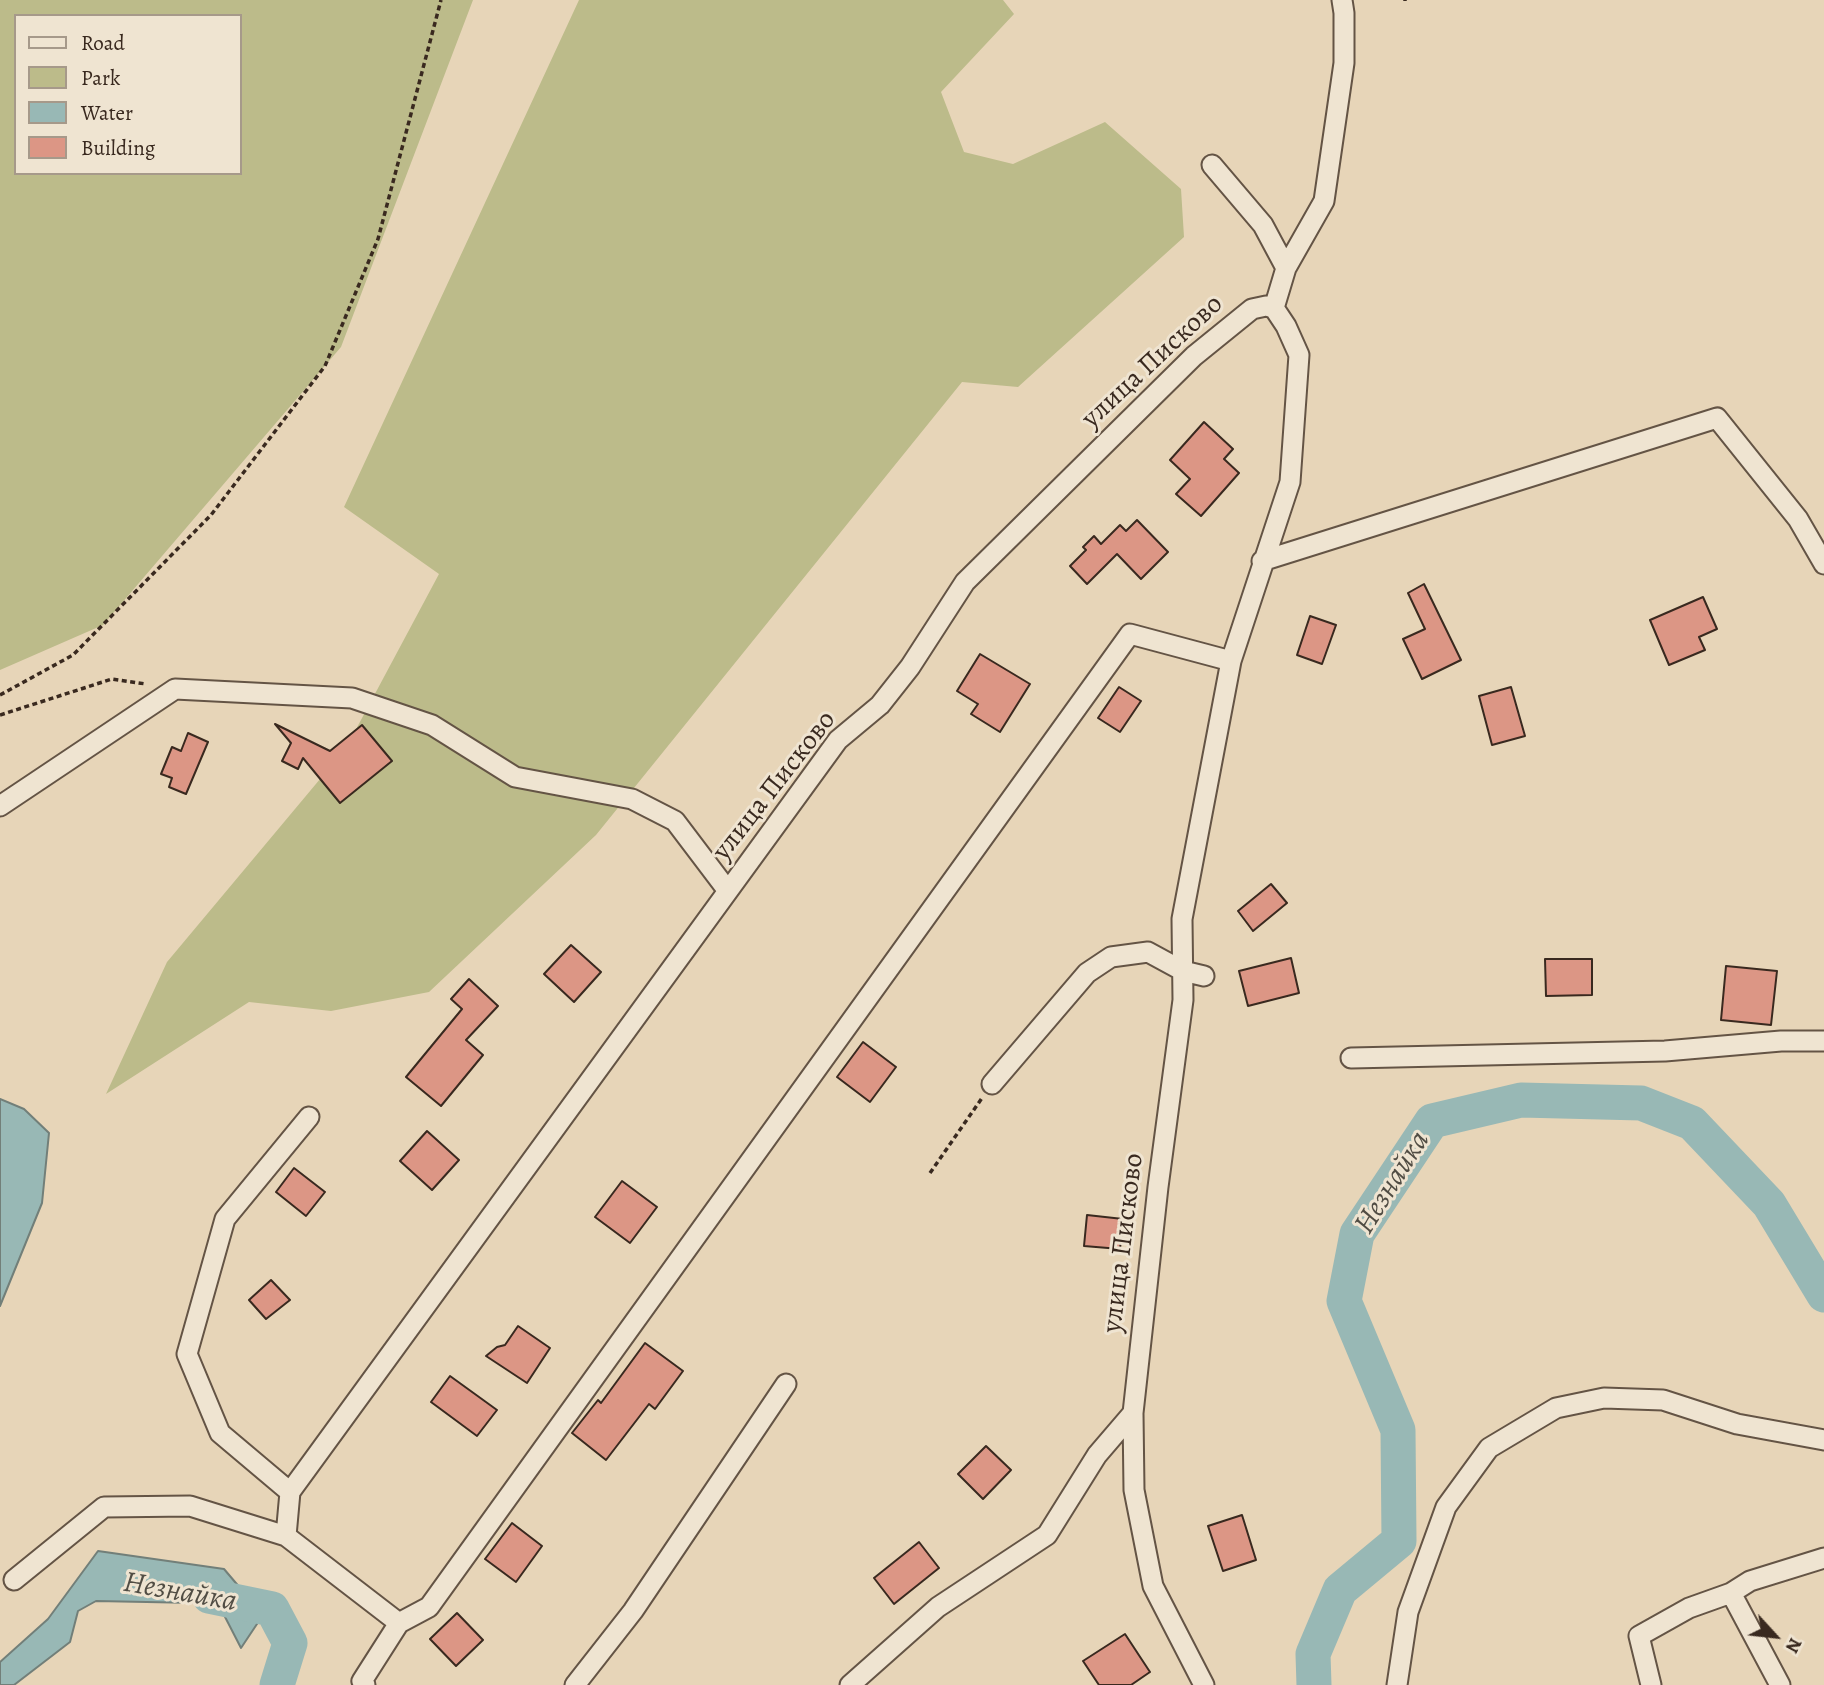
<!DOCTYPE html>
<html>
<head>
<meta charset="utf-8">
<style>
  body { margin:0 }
  #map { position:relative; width:1824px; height:1685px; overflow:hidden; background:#e7d5b8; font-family:Alegreya,serif }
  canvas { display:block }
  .legend { position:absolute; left:14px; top:14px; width:228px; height:161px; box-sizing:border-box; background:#efe4d1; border:2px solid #a6998a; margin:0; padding:9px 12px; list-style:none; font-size:21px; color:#39291f }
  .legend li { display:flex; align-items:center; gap:14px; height:35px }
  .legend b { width:35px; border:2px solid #a6998a }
  .north { position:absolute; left:1740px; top:1601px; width:70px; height:70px; -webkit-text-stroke:5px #efe4d1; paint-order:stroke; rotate:117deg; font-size:19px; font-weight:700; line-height:28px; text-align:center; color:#39291f }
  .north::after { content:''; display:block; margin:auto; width:24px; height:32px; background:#39291f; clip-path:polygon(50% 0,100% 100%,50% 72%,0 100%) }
</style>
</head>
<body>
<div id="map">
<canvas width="1824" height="1685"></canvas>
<ul class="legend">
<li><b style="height:9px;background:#efe4d1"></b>Road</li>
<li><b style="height:19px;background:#bcbb8a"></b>Park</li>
<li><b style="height:19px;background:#98b8b5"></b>Water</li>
<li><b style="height:19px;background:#dc9685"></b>Building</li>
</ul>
<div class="north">N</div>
</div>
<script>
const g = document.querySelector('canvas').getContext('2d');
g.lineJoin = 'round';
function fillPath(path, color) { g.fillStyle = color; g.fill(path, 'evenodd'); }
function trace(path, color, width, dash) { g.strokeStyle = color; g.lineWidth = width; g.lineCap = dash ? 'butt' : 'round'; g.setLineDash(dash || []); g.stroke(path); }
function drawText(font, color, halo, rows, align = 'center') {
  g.font = font + ' Alegreya,serif'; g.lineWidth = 6; g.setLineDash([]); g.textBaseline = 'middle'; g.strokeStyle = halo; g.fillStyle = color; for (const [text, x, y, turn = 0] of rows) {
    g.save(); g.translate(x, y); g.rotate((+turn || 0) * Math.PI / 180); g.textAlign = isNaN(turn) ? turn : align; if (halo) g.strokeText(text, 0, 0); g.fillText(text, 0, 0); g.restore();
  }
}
const green = new Path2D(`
  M 0,0 L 473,0 L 341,347 L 103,625 L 0,670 ZM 16,16 L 240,16 L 240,173 L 16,173 Z
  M 579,0 L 1003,0 L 1014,14 L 941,92 L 964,152 L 1013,164 L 1105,122 L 1181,189 L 1184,237 L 1018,387 L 962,382 L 596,835 L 429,992 L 331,1011 L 249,1002 L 106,1094 L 167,962 L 346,748 L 439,574 L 344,507 Z`);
const water = new Path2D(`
  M 0,1099 L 24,1109 L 49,1133 L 42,1203 L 0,1306 Z
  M 98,1551 L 224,1569 L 263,1615 L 241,1648 L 223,1613 L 197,1603 L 96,1601 L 78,1611 L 70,1642 L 14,1685 L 0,1685 L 0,1662 L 48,1619 Z`);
const river = new Path2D(`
  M 209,1596 L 272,1609 L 290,1643 L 277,1685
  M 1314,1685 L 1313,1654 L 1340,1590 L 1399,1541 L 1398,1430 L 1344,1301 L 1357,1234 L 1432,1121 L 1521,1100 L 1641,1103 L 1692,1123 L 1769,1204 L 1824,1295`);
const building = new Path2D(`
  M 1204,422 L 1233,449 L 1224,459 L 1239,473 L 1201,516 L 1176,494 L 1190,479 L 1170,460 Z
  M 1137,520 L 1168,552 L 1141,579 L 1117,554 L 1087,584 L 1070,566 L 1086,550 L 1083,547 L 1094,536 L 1101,544 L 1120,525 L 1126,531 Z
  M 1424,584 L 1461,660 L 1422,679 L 1403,639 L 1425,629 L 1408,593 Z
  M 1703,597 L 1717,629 L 1699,637 L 1705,650 L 1669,665 L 1650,620 Z
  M 1310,616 L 1336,625 L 1322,664 L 1297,655 Z
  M 980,654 L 1030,684 L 1000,732 L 971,714 L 978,704 L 957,691 Z
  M 1119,687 L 1141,701 L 1120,732 L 1098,718 Z
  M 1511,687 L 1525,736 L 1492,745 L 1479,696 Z
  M 275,724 L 330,751 L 362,725 L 392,761 L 340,803 L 303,758 L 298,769 L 282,761 L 291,743 Z
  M 188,733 L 208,742 L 186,794 L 169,787 L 172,778 L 161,774 L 172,747 L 181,751 Z
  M 1271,884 L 1287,903 L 1253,931 L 1238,911 Z
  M 571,945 L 601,972 L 574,1002 L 544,974 Z
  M 1291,958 L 1299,993 L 1248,1006 L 1239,971 Z
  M 1545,959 L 1592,959 L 1592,995 L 1546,996 Z
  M 1726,966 L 1777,971 L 1771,1025 L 1721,1020 Z
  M 469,979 L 498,1006 L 466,1040 L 483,1055 L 441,1106 L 406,1077 L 462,1009 L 451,999 Z
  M 863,1042 L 896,1067 L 870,1102 L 837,1077 Z
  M 427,1131 L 459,1160 L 432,1190 L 400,1161 Z
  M 294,1168 L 325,1192 L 306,1216 L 276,1192 Z
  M 622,1181 L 657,1207 L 630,1243 L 595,1217 Z
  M 1087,1215 L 1123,1219 L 1120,1249 L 1084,1246 Z
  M 271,1280 L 290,1300 L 266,1319 L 249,1300 Z
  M 518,1326 L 550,1348 L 527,1383 L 486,1356 L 497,1347 L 505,1345 Z
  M 645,1343 L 683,1371 L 655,1409 L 649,1404 L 606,1460 L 572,1433 L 598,1400 L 601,1403 Z
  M 450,1376 L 497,1410 L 477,1436 L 431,1402 Z
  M 986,1446 L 1011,1470 L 983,1499 L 958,1474 Z
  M 1242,1515 L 1256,1560 L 1223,1571 L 1208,1526 Z
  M 512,1523 L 542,1546 L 516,1582 L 485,1559 Z
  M 919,1542 L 939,1568 L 894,1604 L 874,1578 Z
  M 457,1613 L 483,1640 L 456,1666 L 430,1639 Z
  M 1125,1634 L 1150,1672 L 1131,1685 L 1099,1685 L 1083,1661 Z`);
const path = new Path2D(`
  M 1405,0 L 1405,1
  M 0,695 L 73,655 L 211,515 L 325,366 L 378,239 L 441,0
  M 0,715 L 112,679 L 146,684
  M 930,1173 L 982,1098`);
const minor = new Path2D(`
  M 1212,165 L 1263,225 L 1286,268 L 1324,201 L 1344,63 L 1344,13 L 1342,0
  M 1274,308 L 1286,268
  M 1262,561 L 1717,418 L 1798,519 L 1824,564
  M 0,806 L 175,689 L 352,698 L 432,725 L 515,777 L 632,799 L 675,821 L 728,891 L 838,740 L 880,705 L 910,667 L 965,582 L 1194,356 L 1252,309 L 1266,306 L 1274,308 L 1286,326 L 1299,355 L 1290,482 L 1231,661 L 1182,919 L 1183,1000 L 1158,1187 L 1133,1413 L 1134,1490 L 1153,1586 L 1204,1685
  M 1351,1058 L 1665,1051 L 1781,1041 L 1824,1041
  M 992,1084 L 1087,973 L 1111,957 L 1148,952 L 1183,971 L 1204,976
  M 290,1492 L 220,1433 L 187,1354 L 225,1219 L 309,1117
  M 14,1580 L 104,1507 L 190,1506 L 286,1536
  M 1731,1593 L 1780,1685
  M 399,1623 L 286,1536 L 290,1492 L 728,891
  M 365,1685 L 362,1681 L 399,1623 L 429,1607 L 1130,634 L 1231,661
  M 575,1685 L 633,1611 L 786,1384
  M 850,1685 L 938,1607 L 1047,1535 L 1097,1455 L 1133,1413
  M 1397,1685 L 1408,1612 L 1446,1507 L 1489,1448 L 1556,1408 L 1604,1398 L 1663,1400 L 1737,1424 L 1824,1440
  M 1651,1685 L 1639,1636 L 1689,1608 L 1731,1593 L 1750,1581 L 1824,1558`);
const streetNames = [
  ["улица Писково",1153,362,-43],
  ["улица Писково",775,786,-52],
  ["улица Писково",1124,1243,-83]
];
const waterNames = [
  ["Незнайка",1393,1183,-58],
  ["Незнайка",180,1593,10]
];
fillPath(green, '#bcbb8a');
fillPath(water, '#98b8b5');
trace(water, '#727f79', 2);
trace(river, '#98b8b5', 35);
fillPath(building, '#dc9685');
trace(building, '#39291f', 2);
trace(minor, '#645445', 23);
trace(path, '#39291f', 3.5, [5, 3.5]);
trace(minor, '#efe4d1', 19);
drawText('28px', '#39291f', '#efe4d1', streetNames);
drawText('italic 30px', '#514d44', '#efe4d1', waterNames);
</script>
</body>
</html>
